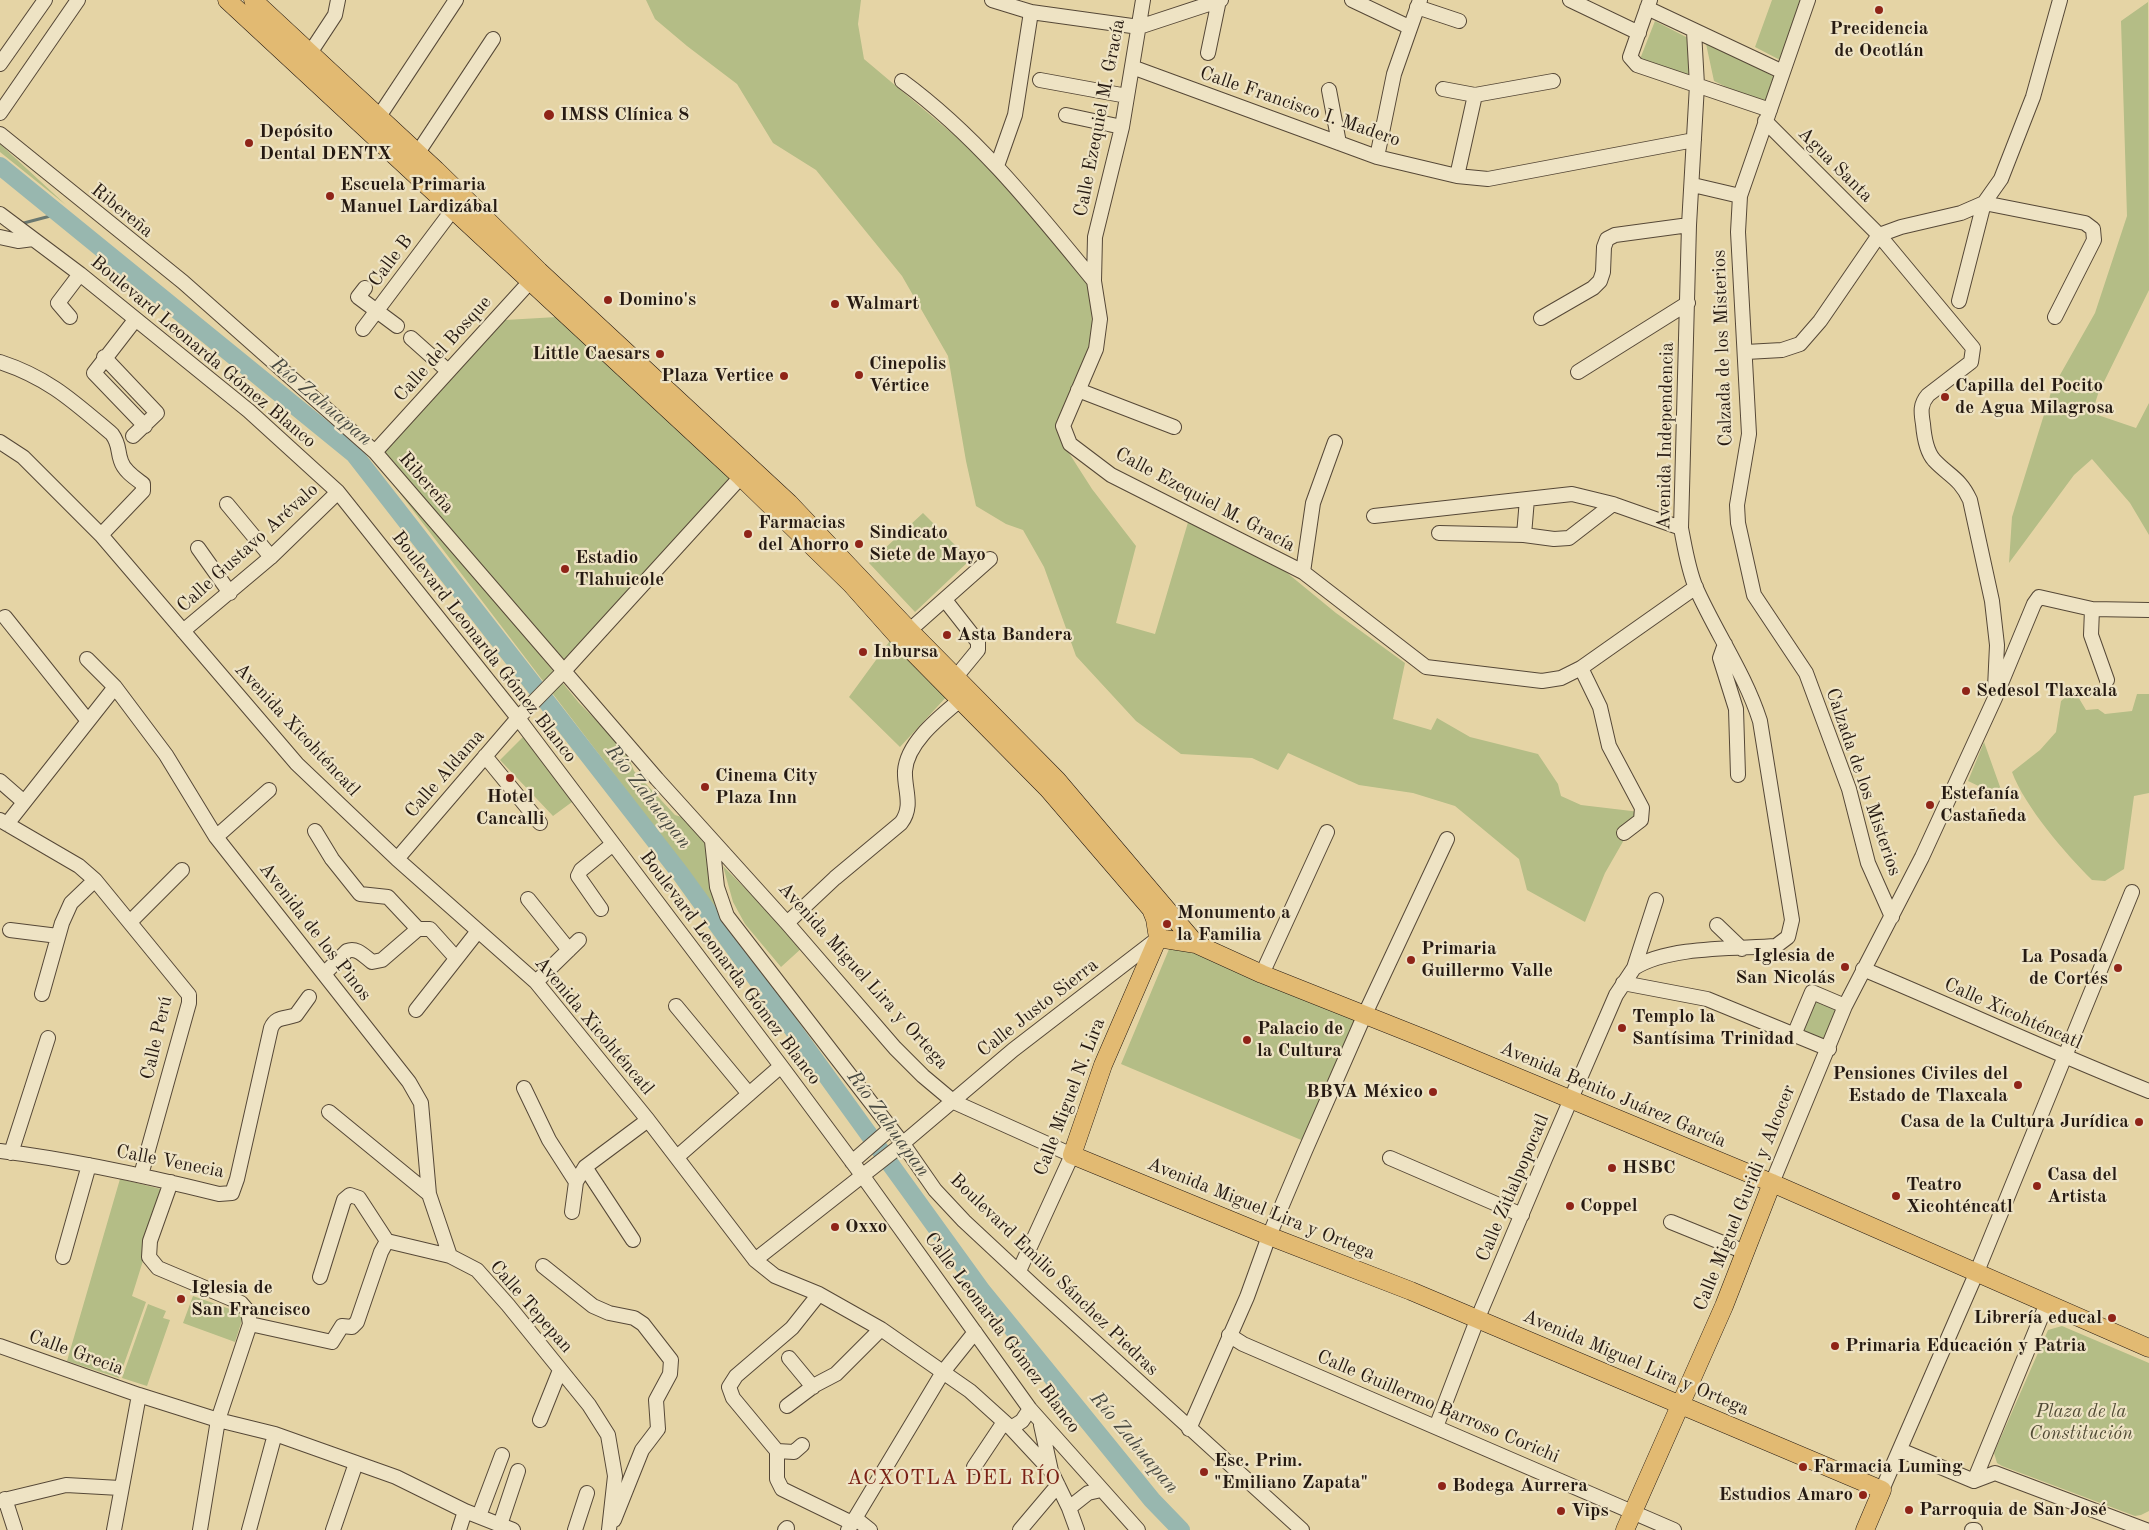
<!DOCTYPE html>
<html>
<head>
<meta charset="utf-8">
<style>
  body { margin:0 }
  canvas { display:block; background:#e5d4a5 }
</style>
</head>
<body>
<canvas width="2149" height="1530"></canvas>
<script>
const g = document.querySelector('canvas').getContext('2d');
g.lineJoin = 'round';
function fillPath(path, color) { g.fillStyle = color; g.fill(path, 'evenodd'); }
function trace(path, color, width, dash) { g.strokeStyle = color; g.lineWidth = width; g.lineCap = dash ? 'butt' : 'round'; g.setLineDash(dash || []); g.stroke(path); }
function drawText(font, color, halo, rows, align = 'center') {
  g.font = font + ' "Old Standard TT",serif'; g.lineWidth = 4.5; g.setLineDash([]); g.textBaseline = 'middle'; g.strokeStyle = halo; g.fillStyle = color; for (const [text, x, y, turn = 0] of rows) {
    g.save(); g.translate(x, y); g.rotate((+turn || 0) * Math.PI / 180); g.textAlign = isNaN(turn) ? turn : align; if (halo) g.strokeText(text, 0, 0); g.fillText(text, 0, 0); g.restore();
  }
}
const green = new Path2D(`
  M 646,0 L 861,0 L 858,24 L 864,59 L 999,173 L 1090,283 L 1093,344 L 1074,381 L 1060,417 L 1060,439 L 1092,489 L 1136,546 L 1116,623 L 1155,634 L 1189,519 L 1275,563 L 1336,613 L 1405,663 L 1393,719 L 1431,730 L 1437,718 L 1470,737 L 1538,754 L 1558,784 L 1561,796 L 1581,805 L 1640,812 L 1605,873 L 1585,922 L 1527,890 L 1519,859 L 1455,806 L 1413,793 L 1359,785 L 1288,753 L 1278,770 L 1252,758 L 1181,754 L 1136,721 L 1076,656 L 1044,567 L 1023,530 L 1006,524 L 976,506 L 966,461 L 948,356 L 902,276 L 816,170 L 773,143 L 737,84 L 687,46 L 655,19 Z
  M 1772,0 L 1806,0 L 1784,62 L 1755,47 Z
  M 2148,2 L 2149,290 L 2098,394 L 2092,413 L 2136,428 L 2149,403 L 2149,535 L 2130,503 L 2092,459 L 2074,475 L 2009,563 L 2012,517 L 2052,389 L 2095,313 L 2127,216 L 2121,21 Z
  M 1655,21 L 1690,39 L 1692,80 L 1640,59 Z
  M 1705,39 L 1778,79 L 1769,108 L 1714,81 Z
  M 0,144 L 66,205 L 0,152 Z
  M 557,317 L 732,478 L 563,661 L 383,453 L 505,320 Z
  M 377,463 L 435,526 L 579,703 L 625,749 L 634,771 L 675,815 L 688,819 L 705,836 L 716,908 Z
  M 923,513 L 959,549 L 968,562 L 915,612 L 869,563 Z
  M 892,638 L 949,694 L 900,747 L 849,697 Z
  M 2074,690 L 2086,710 L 2098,709 L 2105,714 L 2132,711 L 2137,694 L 2149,694 L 2149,793 L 2134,796 L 2124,869 L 2105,881 L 2092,880 C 2065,853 2025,807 2012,772 L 2040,750 L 2056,732 L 2061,701 Z
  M 523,737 L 572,802 L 553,816 L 500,760 Z
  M 1984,742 L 2004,798 L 1968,781 Z
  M 723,866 L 803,947 L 781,967 L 745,924 L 733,902 Z
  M 1172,942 L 1357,1021 L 1306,1142 L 1121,1064 Z
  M 1812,992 L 1845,1006 L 1829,1049 L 1810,1049 L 1812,1042 L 1794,1035 Z
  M 120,1179 L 165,1190 L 132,1296 L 146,1302 L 119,1378 L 67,1361 Z
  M 193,1296 L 244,1314 L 235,1342 L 183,1323 Z
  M 148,1304 L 166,1311 L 163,1318 L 170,1320 L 147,1386 L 122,1378 Z
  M 2062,1326 L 2149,1363 L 2149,1511 L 2141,1515 L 2135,1516 L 2002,1466 L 1997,1463 L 1994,1453 L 2048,1330 Z`);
const stream = new Path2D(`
  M 20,224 L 58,214`);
const river = new Path2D(`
  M 0,166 L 354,454 L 680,873 L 982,1291 L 1152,1500 L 1181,1530`);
const minor = new Path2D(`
  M 992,0 L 1031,12 L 1139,27 L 1221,0
  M 1143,0 L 1122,127 L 1095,237 L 1094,281 L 1100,319 L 1096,349 L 1063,426 L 1070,444 L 1111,475 L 1303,572 L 1426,667 L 1542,681 L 1561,678 L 1581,668 L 1696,587
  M 1352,0 L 1409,27
  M 1570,0 L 1639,33
  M 1650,0 L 1630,57 L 1637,65 L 1770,110
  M 1808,0 L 1740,196 L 1738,232 L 1749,434 L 1737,505 L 1738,523 L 1754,595 L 1806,673 L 1849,789 L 1868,863 L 1892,917
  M 1417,7 L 1459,21
  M 1647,8 L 1783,72
  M 310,53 L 335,15 L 338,0
  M 1208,53 L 1219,0
  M 0,64 L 45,0
  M 1132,67 L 1377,157 L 1457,176 L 1488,179 L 1694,140
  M 1040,80 L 1127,96
  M 902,81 C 977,136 1035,209 1094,281
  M 1443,89 L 1475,95 L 1553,81
  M 1329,90 L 1339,143
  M 0,113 L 78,0
  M 1066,115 L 1122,127
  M 378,118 L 456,0
  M 1765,121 L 1879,235 L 1973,348 L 1971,362 L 1928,395 C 1920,404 1921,412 1923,424 C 1924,436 1926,451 1934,460 C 1949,476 1960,478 1970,500 L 1992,601 L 1997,645 L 1995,688
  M 0,134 L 183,282 L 375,452 L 657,779 L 787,923 L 895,1048 L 923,1076 L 954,1102 L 1072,1155 L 1019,1271
  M 417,154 L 493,39
  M 1377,157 L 1394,74 L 1420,0
  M 997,166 L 1015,115 L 1031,12
  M 1457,176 L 1475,95
  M 1693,185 L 1740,196
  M 0,214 L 80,274 L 249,411 L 338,492 L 518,718 L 781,1066 L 862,1175 L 1030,1409 L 1138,1530
  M 0,237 L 18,241 L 33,239
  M 365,288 L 358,297 L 397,326
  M 1959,301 L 1984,203 L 2085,223 L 2093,229 L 2094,240 L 2055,317
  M 70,317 L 58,303 L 80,274
  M 1541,318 L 1593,288 L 1600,281 L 1603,272 L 1604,247 L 1607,239 L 1615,235 L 1689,225
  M 135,320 L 94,373 L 145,426
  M 363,329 L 448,216 L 454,200
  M 411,338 L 448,371
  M 1746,352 L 1782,350 L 1800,344 L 1820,321 L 1879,235 L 1901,227 L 1961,213 L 1984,203 L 2001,179 L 2033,97 L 2060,0
  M 104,357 L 157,413 L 133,436
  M 0,362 C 49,378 74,402 112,434 C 120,445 117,450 121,461 C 124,471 135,478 143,484 L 143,491 L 101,535
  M 1578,372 L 1688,303
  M 1078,390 L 1174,427
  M 0,442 L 23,457 L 101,535 L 297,764 L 397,859 L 536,982 L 648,1120 L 755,1260 L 775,1276 L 819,1294 L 881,1329 L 970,1391 L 1011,1428 L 1051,1471 L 1069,1508 L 1077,1530
  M 375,452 L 536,275
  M 227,504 L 271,557
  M 1374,516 L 1572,494 L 1613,504 L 1681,528
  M 1439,533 L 1524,535 L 1554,539 L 1569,538 L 1613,504
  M 1524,535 L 1527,499
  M 198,548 L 230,593
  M 1303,572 L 1313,503 L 1335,442
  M 945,600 L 978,642 L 978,650 L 950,684
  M 2092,609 L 2091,635 L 2107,680
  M 5,617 L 88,721
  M 183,631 L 271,557 L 338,492
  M 902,637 L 990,559
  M 1725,644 L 1720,658 L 1736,709 L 1738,775
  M 87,659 L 115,687 L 166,755 L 216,837 L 409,1082 L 421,1103 L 429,1194 L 450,1256
  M 1581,668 L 1600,707 L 1609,746 L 1642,808 L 1641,820 L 1624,833
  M 485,756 L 540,823
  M 0,781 L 24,802
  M 0,820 L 79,866 L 95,880 L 189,995 L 189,1003 L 141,1175
  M 7,824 L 115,687
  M 315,831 L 332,859 L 360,894 L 388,897 L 418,929
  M 216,837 L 269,790
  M 712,841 L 717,887 L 727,916 L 903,1144 L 935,1190 L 964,1221 L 1037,1289 L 1302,1530
  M 397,859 L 518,718 L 563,672 L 748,469
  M 528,899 L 569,950
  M 601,909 L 578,876 L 581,870 L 613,844
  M 130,922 L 182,870
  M 787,923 L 835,878 L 901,823 C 914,806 904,789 905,771 C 907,742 940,717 960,700
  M 1717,925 L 1742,949
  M 10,930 L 58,936
  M 1634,968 C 1669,946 1734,949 1776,946 L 1788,937 L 1792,920 L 1760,721 C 1745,674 1716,633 1696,588 C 1688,569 1685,548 1681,528 L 1689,225 L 1697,85 L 1694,31
  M 1863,969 C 1959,1009 2053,1053 2149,1091
  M 324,974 L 347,951 C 357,947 364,956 372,962 L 382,960 L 418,929 L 430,929 L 456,958
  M 1262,974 L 1327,832
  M 536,982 L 579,940
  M 1623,983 L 1707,999 L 1829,1049
  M 42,994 L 62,923 L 71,903 L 95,880
  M 676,1006 L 749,1094
  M 416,1010 L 478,931
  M 1794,1035 L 1812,992 L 1845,1006
  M 524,1088 L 549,1140 L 576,1182
  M 329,1112 L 429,1194
  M 0,1151 C 74,1160 146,1176 219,1194 L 232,1193 L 237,1179 L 271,1028 C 276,1016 285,1019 296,1015 L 309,997
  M 11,1153 L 48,1038
  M 677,1157 L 781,1066
  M 1390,1158 L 1522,1215
  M 852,1162 L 890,1129
  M 585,1167 L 633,1240
  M 171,1182 L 150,1241 L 149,1257 L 158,1268 L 241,1303 L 248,1311 L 250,1324 L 218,1420 L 200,1530
  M 1772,1183 L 1845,1006 L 1922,857 L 1995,698 L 2034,604 L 2039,597 L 2092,609 L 2149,610
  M 572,1212 L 576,1182 L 585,1167 L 648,1120
  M 1671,1222 L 1745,1252
  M 387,1241 L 450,1256 L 477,1270 L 508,1305 L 589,1405 L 608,1435 L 615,1476 L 609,1530
  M 63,1257 L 89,1165
  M 755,1260 L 895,1150 L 1013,1050 L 1157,939
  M 543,1266 L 593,1306 L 609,1313 L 634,1318 L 643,1324 L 671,1360 L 670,1374 L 656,1400 L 658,1429 L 642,1450 L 614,1520
  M 320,1277 L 344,1200 L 350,1195 L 359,1198 L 387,1241
  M 250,1324 L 332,1342 L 342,1326 L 352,1327 L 357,1322 L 381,1252 L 387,1241
  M 1229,1335 L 1243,1344 L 1674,1530
  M 0,1346 L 139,1395 L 218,1420 L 275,1434 L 396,1477 L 465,1511 L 513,1530
  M 789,1358 L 813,1387
  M 787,1406 L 815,1385 L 836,1374 L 881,1329
  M 540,1420 L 560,1370
  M 1041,1425 L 1051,1471
  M 1436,1427 L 1477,1320 L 1545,1159 L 1616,995 L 1634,968 L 1656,900
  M 1011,1428 L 1022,1421 L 1030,1409
  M 1189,1429 L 1247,1297 L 1269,1236 L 1305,1151 L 1365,1014 L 1447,839
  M 1900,1450 L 1974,1481 L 1995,1473 L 2146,1530
  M 777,1451 L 733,1398 L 729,1387 L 736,1376 L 792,1328 L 819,1294
  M 777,1451 L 777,1479 L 782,1489 L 852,1523
  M 777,1451 L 794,1452 L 802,1445
  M 974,1467 L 1004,1422
  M 1974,1481 L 2047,1303
  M 1882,1490 L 1976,1274 L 2132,892
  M 5,1499 L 15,1530
  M 0,1501 L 66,1485 L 120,1488
  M 1069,1508 L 1088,1493 L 1101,1490
  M 479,1516 L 502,1455
  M 855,1518 L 870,1530
  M 500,1525 L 518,1471
  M 114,1530 L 139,1395
  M 249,1530 L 275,1434
  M 333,1530 L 356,1463
  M 459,1530 L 465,1511
  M 575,1530 L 587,1493
  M 785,1530 L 787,1528
  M 848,1530 L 943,1372 L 975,1332
  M 1020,1530 L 1058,1485
  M 1972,1530 L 1975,1530`);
const major = new Path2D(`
  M 227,0 L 741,477 L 851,584 L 900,639 L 1048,789 L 1151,909 L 1155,919 L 1158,938
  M 253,0 L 436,170 L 539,271 L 789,503 L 910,631 L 1057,780 L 1196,944
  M 1158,938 L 1103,1065 L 1072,1155 L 1269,1236 L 1411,1291 L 1882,1490 L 1865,1530
  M 1158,938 L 1196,944 L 1262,974 L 1428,1040 L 1772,1183 L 2149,1348
  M 1625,1530 L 1724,1306 L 1772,1183`);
const markers = [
  [1879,10,5,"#8f2418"],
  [549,115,6,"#8f2418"],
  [249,143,5,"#8f2418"],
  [330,196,5,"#8f2418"],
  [608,300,5,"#8f2418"],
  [835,304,5,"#8f2418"],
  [660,354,5,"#8f2418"],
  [859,375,5,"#8f2418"],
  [784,376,5,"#8f2418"],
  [1945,397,5,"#8f2418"],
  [748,534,5,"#8f2418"],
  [859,544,5,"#8f2418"],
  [565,569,5,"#8f2418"],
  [947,635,5,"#8f2418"],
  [863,652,5,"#8f2418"],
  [1966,691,5,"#8f2418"],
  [510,778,5,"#8f2418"],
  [705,787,5,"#8f2418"],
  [1930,805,5,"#8f2418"],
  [1167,924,5,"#8f2418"],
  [1411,960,5,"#8f2418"],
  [1845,967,5,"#8f2418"],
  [2118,968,5,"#8f2418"],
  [1622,1028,5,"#8f2418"],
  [1247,1040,5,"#8f2418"],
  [2018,1085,5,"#8f2418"],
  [1433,1092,5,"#8f2418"],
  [2139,1122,5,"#8f2418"],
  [1612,1168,5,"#8f2418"],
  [2037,1186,5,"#8f2418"],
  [1896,1196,5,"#8f2418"],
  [1570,1206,5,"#8f2418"],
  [835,1227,5,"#8f2418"],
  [181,1299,5,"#8f2418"],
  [2112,1318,5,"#8f2418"],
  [1835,1346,5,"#8f2418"],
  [1803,1467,5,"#8f2418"],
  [1204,1472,5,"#8f2418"],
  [1442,1486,5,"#8f2418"],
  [1863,1495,5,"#8f2418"],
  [1909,1510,5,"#8f2418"],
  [1561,1511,5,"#8f2418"]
];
const poiNames = [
  ["Precidencia",1879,29,"center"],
  ["de Ocotlán",1879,51,"center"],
  ["IMSS Clínica 8",560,115],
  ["Depósito",259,132],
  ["Dental DENTX",259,154],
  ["Escuela Primaria",340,185],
  ["Manuel Lardizábal",340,207],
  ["Domino's",618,300],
  ["Walmart",845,304],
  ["Little Caesars",650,354,"right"],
  ["Cinepolis",869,364],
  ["Vértice",869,386],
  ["Plaza Vertice",774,376,"right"],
  ["Capilla del Pocito",1955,386],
  ["de Agua Milagrosa",1955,408],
  ["Farmacias",758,523],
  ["del Ahorro",758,545],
  ["Sindicato",869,533],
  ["Siete de Mayo",869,555],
  ["Estadio",575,558],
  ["Tlahuicole",575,580],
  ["Asta Bandera",957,635],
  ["Inbursa",873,652],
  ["Sedesol Tlaxcala",1976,691],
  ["Cinema City",715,776],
  ["Plaza Inn",715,798],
  ["Estefanía",1940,794],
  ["Castañeda",1940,816],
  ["Hotel",510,797,"center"],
  ["Cancalli",510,819,"center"],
  ["Monumento a",1177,913],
  ["la Familia",1177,935],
  ["Primaria",1421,949],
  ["Guillermo Valle",1421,971],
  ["Iglesia de",1835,956,"right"],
  ["San Nicolás",1835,978,"right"],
  ["La Posada",2108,957,"right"],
  ["de Cortés",2108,979,"right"],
  ["Templo la",1632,1017],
  ["Santísima Trinidad",1632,1039],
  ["Palacio de",1257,1029],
  ["la Cultura",1257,1051],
  ["Pensiones Civiles del",2008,1074,"right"],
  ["Estado de Tlaxcala",2008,1096,"right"],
  ["BBVA México",1423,1092,"right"],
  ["Casa de la Cultura Jurídica",2129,1122,"right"],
  ["HSBC",1622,1168],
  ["Casa del",2047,1175],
  ["Artista",2047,1197],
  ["Teatro",1906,1185],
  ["Xicohténcatl",1906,1207],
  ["Coppel",1580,1206],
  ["Oxxo",845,1227],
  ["Iglesia de",191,1288],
  ["San Francisco",191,1310],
  ["Librería educal",2102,1318,"right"],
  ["Primaria Educación y Patria",1845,1346],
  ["Esc. Prim.",1214,1461],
  ["\"Emiliano Zapata\"",1214,1483],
  ["Farmacia Luming",1813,1467],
  ["Bodega Aurrera",1452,1486],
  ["Estudios Amaro",1853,1495,"right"],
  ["Parroquia de San José",1919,1510],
  ["Vips",1571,1511]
];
const streetNames = [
  ["Calle Francisco I. Madero",1300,107,19],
  ["Calle Ezequiel M. Gracía",1100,118,-79],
  ["Agua Santa",1835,165,45],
  ["Ribereña",122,211,39],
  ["Calle B",391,261,-53],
  ["Calzada de los Misterios",1723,348,-92],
  ["Calle del Bosque",443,349,-48],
  ["Boulevard Leonarda Gómez Blanco",203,352,40],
  ["Avenida Independencia",1666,436,-89],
  ["Ribereña",426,483,49],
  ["Calle Ezequiel M. Gracía",1205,500,28],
  ["Calle Gustavo Arévalo",248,548,-42],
  ["Boulevard Leonarda Gómez Blanco",484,647,52],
  ["Avenida Xicohténcatl",297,730,47],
  ["Calle Aldama",445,774,-49],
  ["Calzada de los Misterios",1863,782,71],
  ["Avenida de los Pinos",315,932,52],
  ["Boulevard Leonarda Gómez Blanco",730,968,53],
  ["Avenida Miguel Lira y Ortega",863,976,48],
  ["Calle Justo Sierra",1038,1008,-38],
  ["Calle Xicohténcatl",2013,1014,24],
  ["Avenida Xicohténcatl",594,1026,50],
  ["Calle Perú",157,1038,-77],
  ["Avenida Benito Juárez García",1613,1095,23],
  ["Calle Miguel N. Lira",1070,1097,-69],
  ["Calle Venecia",170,1162,11],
  ["Calle Zitlalpopocatl",1513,1188,-67],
  ["Calle Miguel Guridi y Alcocer",1745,1198,-68],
  ["Avenida Miguel Lira y Ortega",1261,1209,22],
  ["Boulevard Emilio Sánchez Piedras",1054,1275,44],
  ["Calle Tepepan",531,1307,49],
  ["Calle Leonarda Gómez Blanco",1002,1333,53],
  ["Calle Grecia",76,1353,20],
  ["Avenida Miguel Lira y Ortega",1636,1363,23],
  ["Calle Guillermo Barroso Corichi",1438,1407,23]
];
const parkNames = [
  ["Plaza de la",2081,1412],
  ["Constitución",2081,1434]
];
const waterNames = [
  ["Río Zahuapan",321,402,40],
  ["Río Zahuapan",648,797,52],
  ["Río Zahuapan",888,1124,54],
  ["Río Zahuapan",1134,1443,50]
];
const quarterNames = [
  ["ACXOTLA DEL RÍO",954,1478]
];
fillPath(green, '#b4bd86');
trace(stream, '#6a7870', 3);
trace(river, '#98b7af', 18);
trace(minor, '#564837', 16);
trace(major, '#261a12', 19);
trace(minor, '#eee3c4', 14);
trace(major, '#e2ba72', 18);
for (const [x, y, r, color] of markers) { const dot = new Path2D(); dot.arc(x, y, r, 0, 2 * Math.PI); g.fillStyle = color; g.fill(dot); trace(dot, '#eee3c4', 2); }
drawText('bold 19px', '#261a12', '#eee3c4', poiNames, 'left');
drawText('19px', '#261a12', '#eee3c4', streetNames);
drawText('italic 19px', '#514b35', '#eee3c4', parkNames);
drawText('italic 20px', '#484941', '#eee3c4', waterNames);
g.letterSpacing = '1px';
drawText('21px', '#7a1f14', '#eee3c4', quarterNames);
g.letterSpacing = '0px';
</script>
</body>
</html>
